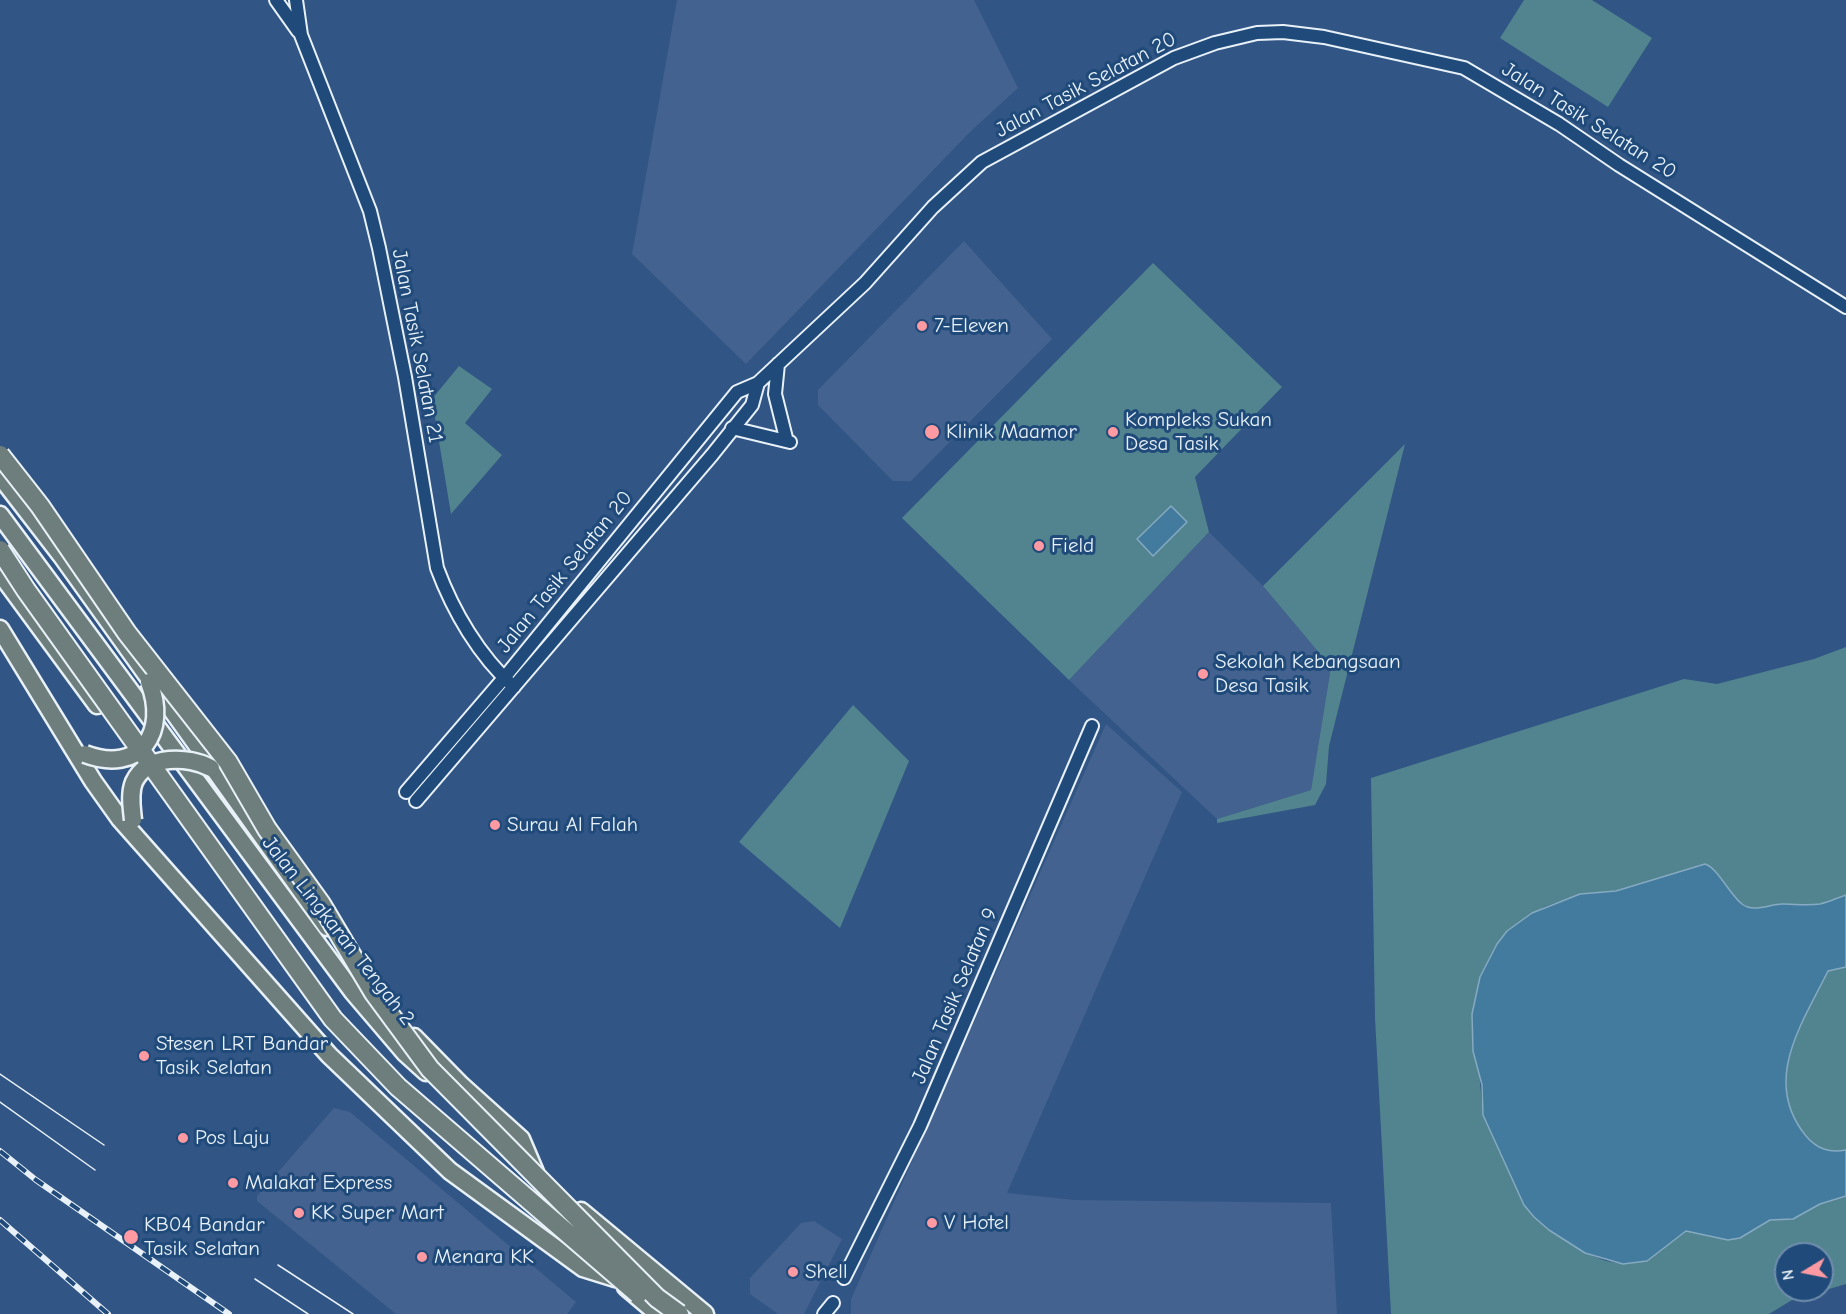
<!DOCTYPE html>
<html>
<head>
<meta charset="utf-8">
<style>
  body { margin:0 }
  #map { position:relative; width:1846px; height:1314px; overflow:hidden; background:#315584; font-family:"Comic Neue",sans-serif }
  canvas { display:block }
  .north { position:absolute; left:1774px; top:1242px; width:60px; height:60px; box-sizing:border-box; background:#1f4a7a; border:2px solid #6f8dac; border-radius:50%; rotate:260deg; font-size:16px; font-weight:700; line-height:24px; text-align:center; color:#e8f1f8 }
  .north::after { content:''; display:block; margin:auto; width:21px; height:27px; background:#ff9aa2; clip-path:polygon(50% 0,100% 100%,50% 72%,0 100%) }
</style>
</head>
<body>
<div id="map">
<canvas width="1846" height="1314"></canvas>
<div class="north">N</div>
</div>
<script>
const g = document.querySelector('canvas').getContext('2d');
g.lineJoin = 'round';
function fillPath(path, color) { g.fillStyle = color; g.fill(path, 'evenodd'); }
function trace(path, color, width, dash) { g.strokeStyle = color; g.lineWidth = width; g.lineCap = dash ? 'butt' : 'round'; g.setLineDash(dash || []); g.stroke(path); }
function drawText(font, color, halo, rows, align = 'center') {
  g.font = font + ' "Comic Neue",sans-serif'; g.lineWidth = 6; g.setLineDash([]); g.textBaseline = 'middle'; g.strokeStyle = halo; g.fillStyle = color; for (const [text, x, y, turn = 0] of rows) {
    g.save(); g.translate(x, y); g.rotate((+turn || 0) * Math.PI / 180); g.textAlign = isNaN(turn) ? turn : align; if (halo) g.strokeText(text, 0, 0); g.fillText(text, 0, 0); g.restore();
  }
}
const built = new Path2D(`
  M 677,0 L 974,0 L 1018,88 L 970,132 L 746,364 L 632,254 Z
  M 964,241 L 1052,339 L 911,481 L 893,481 L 818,405 L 818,390 Z
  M 1209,532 L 1263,586 L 1331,667 L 1311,790 L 1217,819 L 1069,680 Z
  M 1106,724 L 1182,792 L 1007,1193 L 1075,1200 L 1331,1203 L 1337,1314 L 851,1314 L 851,1299 Z
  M 334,1108 L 350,1112 L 576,1302 L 567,1314 L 396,1314 L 257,1201 L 257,1196 Z
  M 814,1221 L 842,1239 L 804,1314 L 778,1314 L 750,1294 L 750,1278 L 801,1223 Z`);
const green = new Path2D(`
  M 1524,0 L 1592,0 L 1652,38 L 1608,107 L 1500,38 Z
  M 1153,263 L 1282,387 L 1195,477 L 1209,532 L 1069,680 L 902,518 Z
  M 459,366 L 492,389 L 465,423 L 502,455 L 451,514 L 432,399 Z
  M 1405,444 L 1329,746 L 1326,784 L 1315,805 L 1217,823 L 1217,819 L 1311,790 L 1331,667 L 1263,586 Z
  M 1846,647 L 1846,895 C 1837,898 1829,902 1820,904 C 1807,906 1796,904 1783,904 C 1770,904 1753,913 1742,904 C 1727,893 1721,873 1704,864 L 1616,891 L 1580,894 L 1544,907 L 1507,931 L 1497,944 L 1480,977 L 1479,1071 L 1483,1115 L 1512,1178 L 1585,1253 L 1606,1261 L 1623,1264 L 1647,1261 L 1686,1231 L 1728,1240 L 1740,1238 L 1770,1220 L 1793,1219 L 1820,1204 L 1846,1196 L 1846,1284 L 1792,1300 L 1769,1314 L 1391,1314 L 1375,1018 L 1371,778 L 1684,679 L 1717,684 L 1814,659 ZM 1786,1254 L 1822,1254 L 1822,1290 L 1786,1290 Z
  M 853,705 L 909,761 L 840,928 L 739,842 Z
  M 1846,967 L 1846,1150 C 1827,1154 1815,1147 1803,1132 C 1761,1081 1804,1020 1828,971 Z`);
const water = new Path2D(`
  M 1171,506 L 1187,522 L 1153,556 L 1137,539 Z
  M 1705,864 C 1717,867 1730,895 1742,904 C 1753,913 1770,904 1782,904 C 1795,904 1807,906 1820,904 C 1829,902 1837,898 1846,895 L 1846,967 L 1828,971 C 1802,1024 1761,1081 1806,1136 C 1817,1149 1829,1153 1846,1150 L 1846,1196 L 1820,1204 L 1793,1219 L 1770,1220 L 1740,1238 L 1728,1240 L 1686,1231 L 1647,1261 L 1623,1264 L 1585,1253 L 1549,1230 L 1534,1217 L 1524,1205 L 1483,1115 L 1482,1085 L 1473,1051 L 1472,1014 L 1480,977 L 1497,944 L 1507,931 L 1532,913 L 1580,894 L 1616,891 Z`);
const tertiary = new Path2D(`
  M 276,0 L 298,31
  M 296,0 L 301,35 L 370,211 L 379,248 L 405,377 L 437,568 C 453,611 479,656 514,687
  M 778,364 L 775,394 L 786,438
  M 732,428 L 790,442
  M 406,792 L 504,678 L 737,392 L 758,383 L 865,283 L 933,207 L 982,162 L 1174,58 L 1215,43 L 1257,33 L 1283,32 L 1324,37 L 1464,68 L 1559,124 L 1619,165 L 1846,307
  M 416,801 L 712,455 L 752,405 L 758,383
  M 844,1278 L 920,1126 L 1092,726
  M 824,1314 L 833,1303`);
const trunk = new Path2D(`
  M 0,476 L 61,555 L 327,927
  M 0,515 L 353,992 L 405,1053 L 426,1072
  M 0,573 L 97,705
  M 0,629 L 93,781 L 120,819 L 329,1055 L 450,1171 L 583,1268 L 615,1278
  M 414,1037 L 461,1085 L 521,1139 L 535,1172
  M 581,1211 L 705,1314
  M 626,1287 L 658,1314`);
const tram = new Path2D(`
  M 0,1074 L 104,1145
  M 0,1102 L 95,1170
  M 278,1265 L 353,1314
  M 255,1279 L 308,1314`);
const rail = new Path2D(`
  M 0,1151 L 36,1180 L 229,1314
  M 0,1220 L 108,1314`);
const trunkBridge = new Path2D(`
  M 85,754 C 140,775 169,732 149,682
  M 133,820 C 132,809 129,794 134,782 C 147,754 189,756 211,768`);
const motorwayBridge = new Path2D(`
  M 0,455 L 40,506 L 127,633 L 228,762 L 267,829 L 321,904 L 374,993 L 430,1069 L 657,1298 L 679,1314
  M 0,550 L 26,590 L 333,1019 L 398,1087 L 638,1294`);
const markers = [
  [922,326,6,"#ff9aa2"],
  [932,432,8,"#ff9aa2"],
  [1113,432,6,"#ff9aa2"],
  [1039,546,6,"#ff9aa2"],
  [1203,674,6,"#ff9aa2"],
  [495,825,6,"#ff9aa2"],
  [144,1056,6,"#ff9aa2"],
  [183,1138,6,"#ff9aa2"],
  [233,1183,6,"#ff9aa2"],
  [299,1213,6,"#ff9aa2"],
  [932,1223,6,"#ff9aa2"],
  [131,1237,8,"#ff9aa2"],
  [422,1257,6,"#ff9aa2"],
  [793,1272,6,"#ff9aa2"]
];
const streetNames = [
  ["Jalan Tasik Selatan 20",1086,85,-28],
  ["Jalan Tasik Selatan 20",1589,121,32],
  ["Jalan Tasik Selatan 21",417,346,79],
  ["Jalan Tasik Selatan 20",565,572,-51],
  ["Jalan Lingkaran Tengah 2",338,931,52],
  ["Jalan Tasik Selatan 9",955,996,-67]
];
const poiNames = [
  ["7-Eleven",934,326],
  ["Kompleks Sukan",1125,420],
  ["Desa Tasik",1125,444],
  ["Klinik Maamor",946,432],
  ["Field",1051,546],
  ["Sekolah Kebangsaan",1215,662],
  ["Desa Tasik",1215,686],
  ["Surau Al Falah",507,825],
  ["Stesen LRT Bandar",156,1044],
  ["Tasik Selatan",156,1068],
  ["Pos Laju",195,1138],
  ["Malakat Express",245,1183],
  ["KK Super Mart",311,1213],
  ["V Hotel",944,1223],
  ["KB04 Bandar",144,1225],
  ["Tasik Selatan",144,1249],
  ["Menara KK",434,1257],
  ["Shell",805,1272]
];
fillPath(built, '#43628f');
fillPath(green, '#52848f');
fillPath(water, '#437b9e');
trace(water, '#85aac2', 1.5);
trace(tertiary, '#e8f1f8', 16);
trace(trunk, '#e8f1f8', 21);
trace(tertiary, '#1f4a7a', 12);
trace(trunk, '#6d7e7c', 16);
trace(tram, '#e8f1f8', 1.5);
trace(rail, '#e8f1f8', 6);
trace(rail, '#1f4a7a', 4, [11]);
trace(trunkBridge, '#e8f1f8', 21, []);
trace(motorwayBridge, '#e8f1f8', 22, []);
trace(trunkBridge, '#6d7e7c', 16);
trace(motorwayBridge, '#6d7e7c', 18);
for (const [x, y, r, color] of markers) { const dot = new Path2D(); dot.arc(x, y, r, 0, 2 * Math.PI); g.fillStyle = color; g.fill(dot); trace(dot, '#1f4a7a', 2); }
drawText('21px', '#e8f1f8', '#1f4a7a', streetNames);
drawText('21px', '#e8f1f8', '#1f4a7a', poiNames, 'left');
</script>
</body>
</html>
